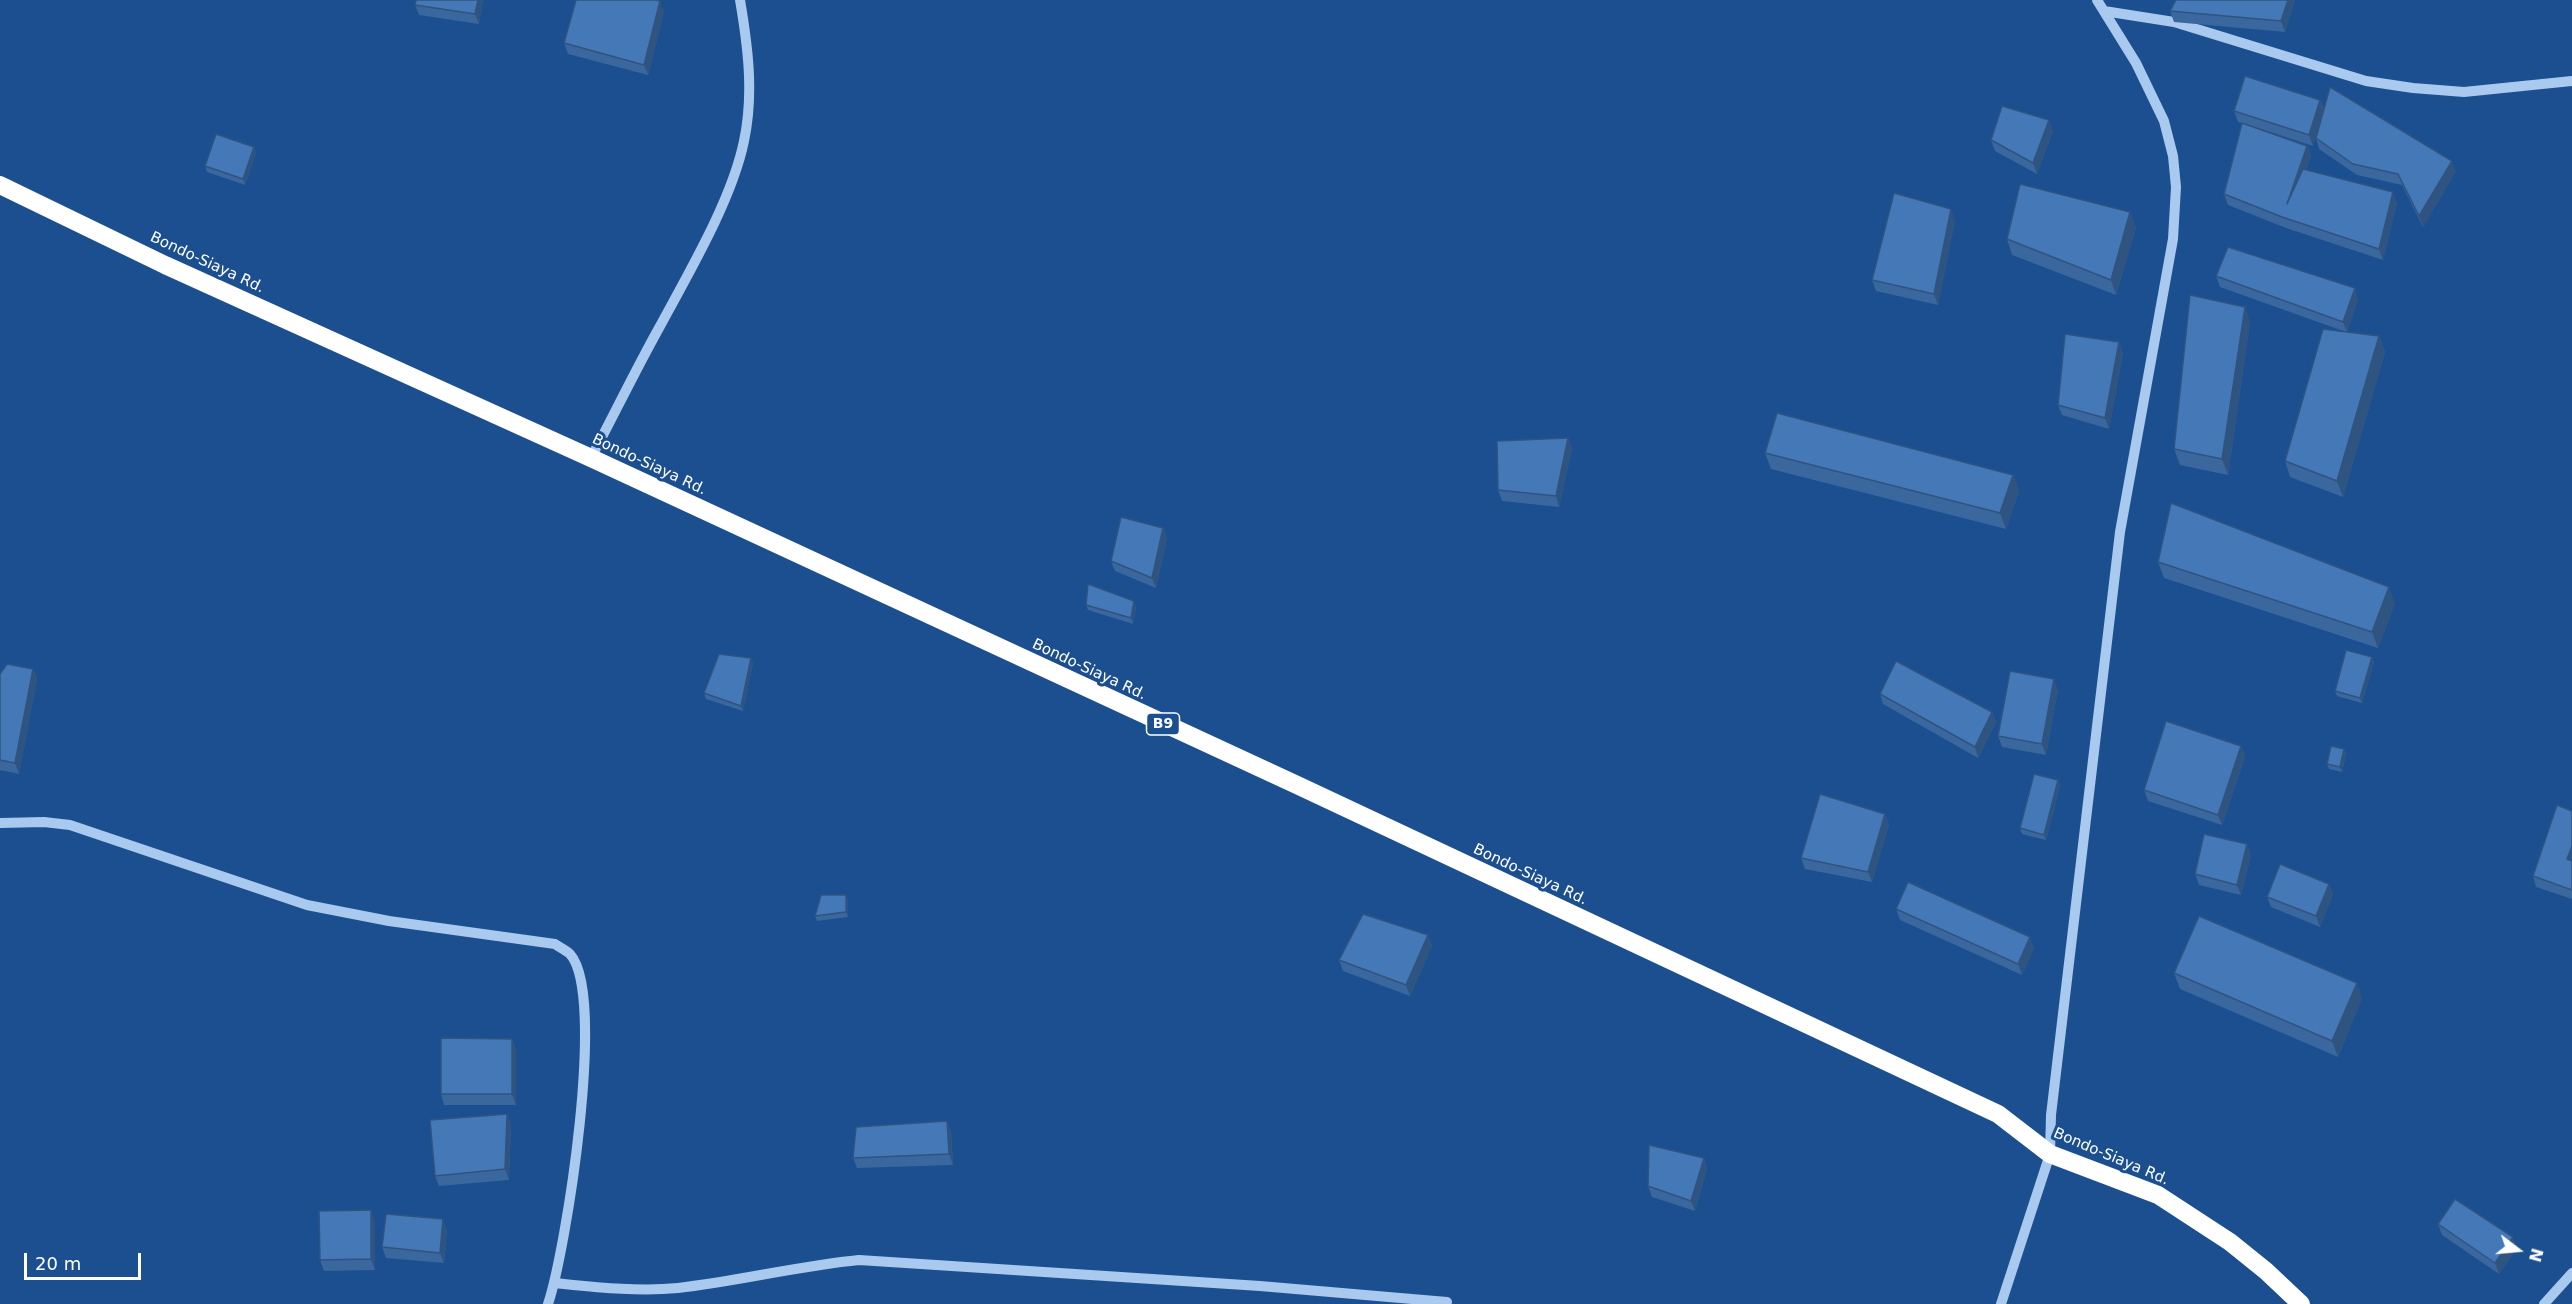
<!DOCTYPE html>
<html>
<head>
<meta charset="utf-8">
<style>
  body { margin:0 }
  #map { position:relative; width:2572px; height:1304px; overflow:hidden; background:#1b4f8f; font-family:"DejaVu Sans",sans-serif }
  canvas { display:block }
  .north { position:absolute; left:2488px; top:1220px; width:60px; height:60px; -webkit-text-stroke:4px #1b4f8f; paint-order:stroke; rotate:106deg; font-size:16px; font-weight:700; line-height:24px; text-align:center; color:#fff }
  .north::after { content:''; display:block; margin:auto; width:21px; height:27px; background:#fff; clip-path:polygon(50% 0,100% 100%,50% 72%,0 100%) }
  .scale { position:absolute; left:24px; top:1253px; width:117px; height:27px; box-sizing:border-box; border:3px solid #fff; border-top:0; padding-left:8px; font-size:18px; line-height:21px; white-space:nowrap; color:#fff; -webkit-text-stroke:4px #1b4f8f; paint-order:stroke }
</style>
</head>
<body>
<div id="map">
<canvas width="2572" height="1304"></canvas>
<div class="north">N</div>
<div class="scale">20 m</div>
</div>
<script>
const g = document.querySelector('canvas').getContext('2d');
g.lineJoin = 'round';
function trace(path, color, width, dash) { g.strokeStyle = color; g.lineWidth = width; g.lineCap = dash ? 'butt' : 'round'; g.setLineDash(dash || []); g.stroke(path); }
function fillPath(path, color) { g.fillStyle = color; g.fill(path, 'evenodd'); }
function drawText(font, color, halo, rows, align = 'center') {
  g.font = font + ' "DejaVu Sans",sans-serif'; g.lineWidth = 6; g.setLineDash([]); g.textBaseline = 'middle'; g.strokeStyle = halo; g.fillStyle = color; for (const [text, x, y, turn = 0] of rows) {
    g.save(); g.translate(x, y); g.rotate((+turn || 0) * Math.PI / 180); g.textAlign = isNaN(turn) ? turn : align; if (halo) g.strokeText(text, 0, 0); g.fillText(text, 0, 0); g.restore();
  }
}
const minor = new Path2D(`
  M 2104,11 L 2174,22 L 2366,81 L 2413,88 L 2464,92 L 2572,81
  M 591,458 C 614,415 635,371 659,328 C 688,274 732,200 744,141 C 754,94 748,47 740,0
  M 0,823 L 44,822 L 70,825 L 307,905 L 389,921 L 555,944 C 559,947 566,950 570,954 C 607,995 566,1250 548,1304
  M 555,1283 C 595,1287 638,1292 678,1288 C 739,1281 798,1266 859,1260 L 1260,1286 L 1447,1302
  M 2001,1304 L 2050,1154 L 2051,1115 L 2120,532 L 2173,239 L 2176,187 L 2173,156 L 2164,121 L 2136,63 L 2097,0
  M 2544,1304 L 2572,1273`);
const highway = new Path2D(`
  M 0,185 L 165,265 L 591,458 L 1297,785 L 1998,1114 L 2050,1154 L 2158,1195 L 2230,1242 L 2266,1271 L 2301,1304`);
const wall = new Path2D(`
  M 416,0 L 483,0 L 479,24 L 419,15 L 415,5 Z
  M 2176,0 L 2295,0 L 2285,32 L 2174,22 L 2170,11 Z
  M 664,12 L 648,75 L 568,54 L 564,43 Z
  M 2320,100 L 2324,109 L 2456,171 L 2423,227 L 2402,185 L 2357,175 L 2319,149 L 2316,138 L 2316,136 L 2313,146 L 2252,126 L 2307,146 L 2311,156 L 2306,170 L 2397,203 L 2383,260 L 2286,228 L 2228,205 L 2224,194 L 2242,123 L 2238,122 L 2234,111 Z
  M 2053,131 L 2037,174 L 1995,151 L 1991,140 Z
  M 254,147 L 256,153 L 245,185 L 207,172 L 205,166 Z
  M 2130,212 L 2136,228 L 2116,295 L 2012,255 L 2007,239 Z
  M 1955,220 L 1938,305 L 1876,291 L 1872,280 Z
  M 2216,276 L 2358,299 L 2347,332 L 2379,336 L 2385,352 L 2343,497 L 2290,477 L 2285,461 L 2346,332 L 2220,287 Z
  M 2250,322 L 2228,475 L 2180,465 L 2174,449 Z
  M 2119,342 L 2123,353 L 2109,429 L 2062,415 L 2058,405 Z
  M 1568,438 L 1572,449 L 1559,507 L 1502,501 L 1498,490 Z
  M 1765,453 L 2013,475 L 2019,491 L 2006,529 L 1771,469 Z
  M 1163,528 L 1167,538 L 1156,588 L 1115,571 L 1111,561 Z
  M 2158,562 L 2395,603 L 2378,648 L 2164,578 Z
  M 1086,605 L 1136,607 L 1133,624 L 1088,610 Z
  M 2372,657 L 2374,662 L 2362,703 L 2337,696 L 2335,691 Z
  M 751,658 L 753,663 L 743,711 L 706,699 L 704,693 Z
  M 33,669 L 37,679 L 19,774 L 0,770 L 0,674 Z
  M 2058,690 L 2046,755 L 2002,747 L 1998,736 Z
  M 1880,694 L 1992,712 L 1996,722 L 1978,758 L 1883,704 Z
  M 2241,746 L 2245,757 L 2222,825 L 2148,801 L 2144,790 Z
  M 2344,749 L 2346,754 L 2342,772 L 2329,769 L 2327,764 Z
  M 2058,780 L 2060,786 L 2046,840 L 2022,834 L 2020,828 Z
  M 2572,811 L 2572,899 L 2536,887 L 2533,876 Z
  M 1885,814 L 1889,825 L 1872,882 L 1805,869 L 1801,858 Z
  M 2251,855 L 2241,895 L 2199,885 L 2195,874 Z
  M 2329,884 L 2333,894 L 2320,927 L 2271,907 L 2267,897 Z
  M 846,895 L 848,901 L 848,917 L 817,921 L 815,916 Z
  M 1896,909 L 2034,948 L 2022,975 L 1900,920 Z
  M 1428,935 L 1432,946 L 1410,996 L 1343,971 L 1339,960 Z
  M 2174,973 L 2362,998 L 2338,1057 L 2180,989 Z
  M 512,1039 L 516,1050 L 516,1105 L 444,1105 L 441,1094 Z
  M 507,1114 L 511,1125 L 509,1180 L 439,1186 L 435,1176 Z
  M 947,1121 L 951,1132 L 953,1165 L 857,1168 L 853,1158 Z
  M 1704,1158 L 1707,1169 L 1695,1211 L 1652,1197 L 1648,1186 Z
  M 375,1221 L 375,1270 L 324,1271 L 320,1260 Z
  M 2438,1224 L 2517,1248 L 2499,1274 L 2442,1235 Z
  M 447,1230 L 444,1263 L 386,1258 L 382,1247 Z`);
const shadedWall = new Path2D(`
  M 478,0 L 483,0 L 479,24 L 475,14 Z
  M 2288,0 L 2295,0 L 2285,32 L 2281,21 Z
  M 660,1 L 664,12 L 648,75 L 644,65 Z
  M 2320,100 L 2324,111 L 2313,146 L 2309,135 Z
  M 2049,120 L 2053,131 L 2037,174 L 2033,163 Z
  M 2307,146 L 2311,156 L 2291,215 L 2287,204 Z
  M 254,147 L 256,153 L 245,185 L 243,179 Z
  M 2452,161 L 2456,171 L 2423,227 L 2419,216 Z
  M 2393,192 L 2397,203 L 2383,260 L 2379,249 Z
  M 1951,209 L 1955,220 L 1938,305 L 1934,294 Z
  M 2130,212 L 2136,228 L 2116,295 L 2111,280 Z
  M 2355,288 L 2358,299 L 2347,332 L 2343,322 Z
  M 2245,307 L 2250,322 L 2228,475 L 2222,459 Z
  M 2379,336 L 2385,352 L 2343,497 L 2337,481 Z
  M 2119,342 L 2123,353 L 2109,429 L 2105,418 Z
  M 1568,438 L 1572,449 L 1559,507 L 1556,496 Z
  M 2013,475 L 2019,491 L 2006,529 L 2000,513 Z
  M 1163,528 L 1167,538 L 1156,588 L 1152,578 Z
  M 2389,587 L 2395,603 L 2378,648 L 2372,632 Z
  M 1134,601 L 1136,607 L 1133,624 L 1131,618 Z
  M 2372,657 L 2374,662 L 2362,703 L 2360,698 Z
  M 751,658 L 753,663 L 743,711 L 741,706 Z
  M 33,669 L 37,679 L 19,774 L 15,763 Z
  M 2054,679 L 2058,690 L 2046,755 L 2042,744 Z
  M 1992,712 L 1996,722 L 1978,758 L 1975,747 Z
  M 2241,746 L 2245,757 L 2222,825 L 2218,815 Z
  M 2344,749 L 2346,754 L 2342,772 L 2340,767 Z
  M 2058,780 L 2060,786 L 2046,840 L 2044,835 Z
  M 1885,814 L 1889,825 L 1872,882 L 1868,872 Z
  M 2247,844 L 2251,855 L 2241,895 L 2237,885 Z
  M 2572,846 L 2572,867 L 2567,859 Z
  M 2329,884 L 2333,894 L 2320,927 L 2316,916 Z
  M 846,895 L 848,901 L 848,917 L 846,912 Z
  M 1428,935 L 1432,946 L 1410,996 L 1406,985 Z
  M 2030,937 L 2034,948 L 2022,975 L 2018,964 Z
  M 2357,983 L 2362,998 L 2338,1057 L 2332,1041 Z
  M 512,1039 L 516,1050 L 516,1105 L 512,1094 Z
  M 507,1114 L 511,1125 L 509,1180 L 505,1169 Z
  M 947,1121 L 951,1132 L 953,1165 L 949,1154 Z
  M 1704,1158 L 1707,1169 L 1695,1211 L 1691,1201 Z
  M 371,1210 L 375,1221 L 375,1270 L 371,1259 Z
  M 443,1219 L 447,1230 L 444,1263 L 440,1253 Z
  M 2513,1237 L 2517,1248 L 2499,1274 L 2495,1263 Z`);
const building = new Path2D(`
  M 416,0 L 478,0 L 475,14 L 415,5 Z
  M 576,0 L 656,0 L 660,1 L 644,65 L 564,43 Z
  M 2176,0 L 2288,0 L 2281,21 L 2170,11 Z
  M 2245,76 L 2320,100 L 2309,135 L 2234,111 Z
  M 2330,87 L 2452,161 L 2419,216 L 2398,174 L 2353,164 L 2316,138 Z
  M 2002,106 L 2049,120 L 2033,163 L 1991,140 Z
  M 2242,123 L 2307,146 L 2287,204 L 2303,169 L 2393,192 L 2379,249 L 2282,217 L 2224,194 Z
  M 216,134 L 254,147 L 243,179 L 205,166 Z
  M 2020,184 L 2130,212 L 2111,280 L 2007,239 Z
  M 1894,193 L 1951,209 L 1934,294 L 1872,280 Z
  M 2228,247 L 2355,288 L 2343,322 L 2216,276 Z
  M 2190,295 L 2245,307 L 2222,459 L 2174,449 Z
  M 2323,329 L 2379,336 L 2337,481 L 2285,461 Z
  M 2065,334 L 2119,342 L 2105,418 L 2058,405 Z
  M 1777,413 L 2013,475 L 2000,513 L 1765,453 Z
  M 1568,438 L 1556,496 L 1498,490 L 1497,441 Z
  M 2171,503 L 2389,587 L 2372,632 L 2158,562 Z
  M 1121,517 L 1163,528 L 1152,578 L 1111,561 Z
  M 1088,584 L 1134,601 L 1131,618 L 1086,605 Z
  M 2346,650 L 2372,657 L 2360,698 L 2335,691 Z
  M 719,654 L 751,658 L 741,706 L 704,693 Z
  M 1896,661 L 1992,712 L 1975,747 L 1880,694 Z
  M 7,664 L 33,669 L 15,763 L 0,760 L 0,674 Z
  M 2010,671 L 2054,679 L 2042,744 L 1998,736 Z
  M 2166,721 L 2241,746 L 2218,815 L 2144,790 Z
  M 2331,746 L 2344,749 L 2340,767 L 2327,764 Z
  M 2034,774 L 2058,780 L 2044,835 L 2020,828 Z
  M 1820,794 L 1885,814 L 1868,872 L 1801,858 Z
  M 2557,805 L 2572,811 L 2572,846 L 2567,859 L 2572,861 L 2572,890 L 2533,876 Z
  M 2204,834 L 2247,844 L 2237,885 L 2195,874 Z
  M 2280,864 L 2329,884 L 2316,916 L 2267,897 Z
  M 1908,882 L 2030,937 L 2018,964 L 1896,909 Z
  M 821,895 L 846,895 L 846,912 L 815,916 Z
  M 1363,914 L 1428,935 L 1406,985 L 1339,960 Z
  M 2199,916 L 2357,983 L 2332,1041 L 2174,973 Z
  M 441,1038 L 512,1039 L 512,1094 L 441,1094 Z
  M 507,1114 L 505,1169 L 435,1176 L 430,1120 Z
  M 947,1121 L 949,1154 L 853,1158 L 856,1127 Z
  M 1649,1145 L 1704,1158 L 1691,1201 L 1648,1186 Z
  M 2455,1199 L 2513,1237 L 2495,1263 L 2438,1224 Z
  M 371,1210 L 371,1259 L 320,1260 L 319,1211 Z
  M 386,1214 L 443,1219 L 440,1253 L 382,1247 Z`);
const shields = [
  [1163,724,33]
];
const shieldNames = [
  ["B9",1163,724]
];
const streetNames = [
  ["Bondo-Siaya Rd.",207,263,25],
  ["Bondo-Siaya Rd.",649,465,25],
  ["Bondo-Siaya Rd.",1089,670,25],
  ["Bondo-Siaya Rd.",1530,875,25],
  ["Bondo-Siaya Rd.",2111,1157,23]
];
trace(minor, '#a9c9ee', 10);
trace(highway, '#fff', 18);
fillPath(wall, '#3a679d');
fillPath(shadedWall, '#305480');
fillPath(building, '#4478b7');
trace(building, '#305480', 1.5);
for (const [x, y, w] of shields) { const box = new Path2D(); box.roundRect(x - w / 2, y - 11, w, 22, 4.5); g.fillStyle = '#1b4f8f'; g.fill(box); trace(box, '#fff', 1.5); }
drawText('bold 14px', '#fff', null, shieldNames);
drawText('15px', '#fff', '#1b4f8f', streetNames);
</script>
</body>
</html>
